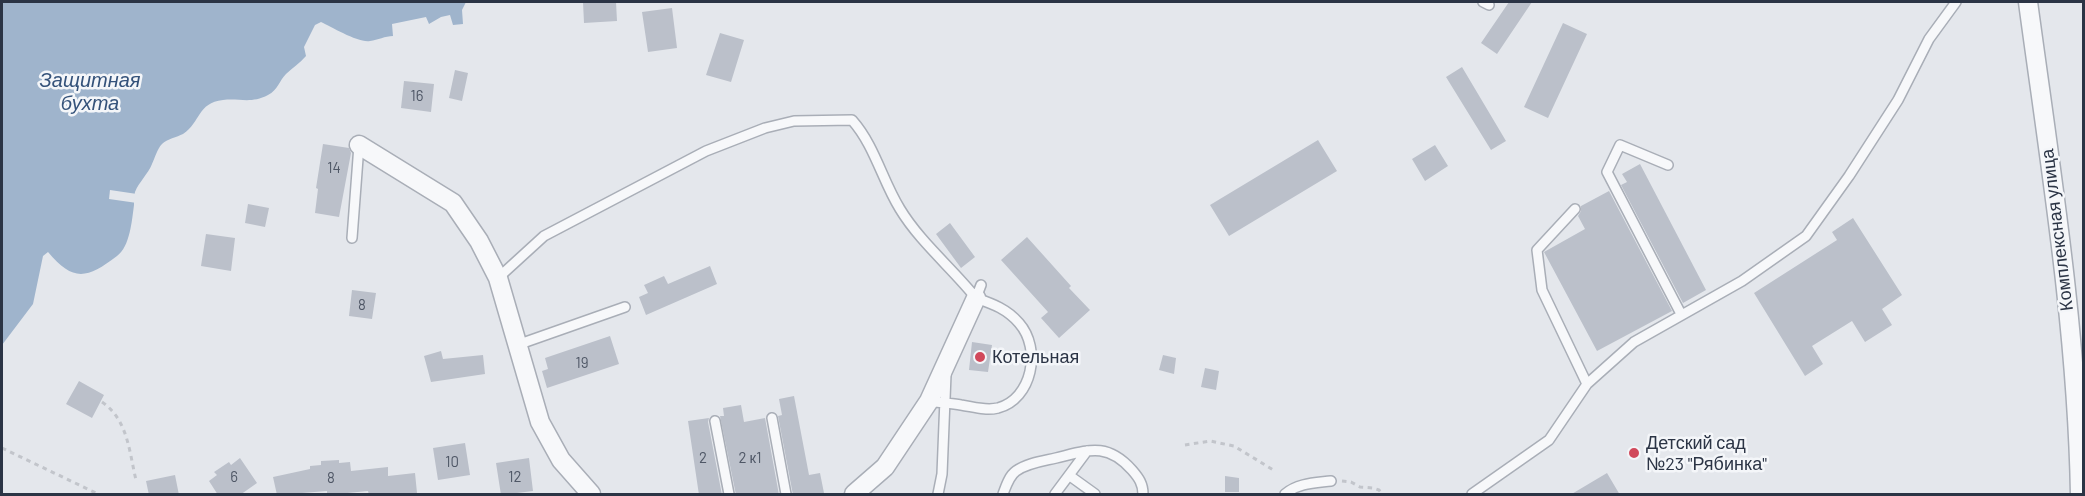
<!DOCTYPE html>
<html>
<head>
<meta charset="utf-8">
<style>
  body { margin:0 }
  #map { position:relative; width:2085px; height:496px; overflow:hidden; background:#e4e7ec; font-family:Barlow,sans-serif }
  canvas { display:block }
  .frame { position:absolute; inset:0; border:3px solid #2b3445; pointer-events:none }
</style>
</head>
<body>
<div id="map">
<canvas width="2085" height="496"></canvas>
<div class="frame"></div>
</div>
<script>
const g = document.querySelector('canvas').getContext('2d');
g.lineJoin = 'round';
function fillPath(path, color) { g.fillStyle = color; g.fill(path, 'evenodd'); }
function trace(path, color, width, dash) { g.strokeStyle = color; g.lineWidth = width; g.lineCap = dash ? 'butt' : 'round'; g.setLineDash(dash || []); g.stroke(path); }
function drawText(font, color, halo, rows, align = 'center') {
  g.font = font + ' Barlow,sans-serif'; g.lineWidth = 5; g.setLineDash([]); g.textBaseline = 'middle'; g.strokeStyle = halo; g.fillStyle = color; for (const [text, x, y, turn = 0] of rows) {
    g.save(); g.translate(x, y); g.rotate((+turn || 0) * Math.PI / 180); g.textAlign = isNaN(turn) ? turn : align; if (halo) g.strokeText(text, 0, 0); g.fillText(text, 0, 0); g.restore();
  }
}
const water = new Path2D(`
  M 2,2 L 466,2 L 462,10 L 463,24 L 453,25 L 450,15 L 441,17 L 429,24 L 426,17 L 392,24 L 393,36 C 385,36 378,40 370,41 C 358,43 332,27 321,22 L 315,25 L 304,47 L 306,56 C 300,63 292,68 286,74 C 279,81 278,90 268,95 C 251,104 240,98 223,100 C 197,103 201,122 183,134 C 177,137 167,139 162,144 C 157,149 155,158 152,164 C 148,174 139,182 135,192 C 134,196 134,201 134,205 C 132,220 130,247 117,256 C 87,279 73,282 48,252 L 43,256 L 33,304 L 2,345 Z`);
const pier = new Path2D(`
  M 110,190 L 137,194 L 137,203 L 109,199 Z`);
const building = new Path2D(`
  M 583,2 L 616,2 L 617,21 L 584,23 Z
  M 1509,2 L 1532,2 L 1497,54 L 1481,43 Z
  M 672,8 L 677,48 L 648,52 L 642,12 Z
  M 1563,23 L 1587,34 L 1548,118 L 1524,107 Z
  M 720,33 L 744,40 L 731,82 L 706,75 Z
  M 1462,67 L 1506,141 L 1491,150 L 1446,77 Z
  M 455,70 L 468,73 L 462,101 L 449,98 Z
  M 404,81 L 434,84 L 431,112 L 401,108 Z
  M 1318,140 L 1337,171 L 1229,236 L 1210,205 Z
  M 323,144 L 349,148 L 351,153 L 339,217 L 315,213 L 318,189 L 316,188 Z
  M 1435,145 L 1448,166 L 1425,181 L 1412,159 Z
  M 1640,164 L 1706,290 L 1683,303 L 1621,185 L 1627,182 L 1622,174 Z
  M 1609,191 L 1672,311 L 1597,351 L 1544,252 L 1585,229 L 1578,216 L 1581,211 L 1581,206 Z
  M 248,204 L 269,208 L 265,227 L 245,223 Z
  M 1853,218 L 1902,295 L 1882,309 L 1892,325 L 1865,342 L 1852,321 L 1812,346 L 1823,364 L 1805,376 L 1754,293 L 1837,240 L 1832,232 Z
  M 950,223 L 975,257 L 961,268 L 936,234 Z
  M 206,234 L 235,238 L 231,271 L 201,266 Z
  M 1027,237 L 1071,286 L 1069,288 L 1090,310 L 1059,338 L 1041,318 L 1048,312 L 1001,260 Z
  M 710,266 L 717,284 L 646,315 L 639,297 L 648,293 L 644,285 L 664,276 L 668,284 Z
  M 352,290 L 376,293 L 372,319 L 349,316 Z
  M 610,336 L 619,364 L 547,388 L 542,371 L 548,369 L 545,358 Z
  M 972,342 L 992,345 L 988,372 L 969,370 Z
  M 441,351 L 443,359 L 483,355 L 485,374 L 431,382 L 424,356 Z
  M 1163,355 L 1176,358 L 1174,374 L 1159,370 Z
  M 1205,368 L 1219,371 L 1216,390 L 1201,387 Z
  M 79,381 L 104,395 L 92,418 L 66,404 Z
  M 794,396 L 809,475 L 820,473 L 824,493 L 793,495 L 778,416 L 782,415 L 779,399 Z
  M 741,405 L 744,422 L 765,418 L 779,495 L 736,495 L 720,416 L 724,416 L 723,408 Z
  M 709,418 L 708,422 L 722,495 L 699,495 L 688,421 Z
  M 465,443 L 470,475 L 438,480 L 433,448 Z
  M 240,458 L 257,483 L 240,495 L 218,495 L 209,481 L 217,475 L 214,472 L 229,462 L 231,465 Z
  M 529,458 L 533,491 L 501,495 L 496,463 Z
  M 339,460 L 339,463 L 350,462 L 351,471 L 388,467 L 388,476 L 415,473 L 417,493 L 369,495 L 368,491 L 327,495 L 327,491 L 277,495 L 273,477 L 310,469 L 310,466 L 321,465 L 321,461 Z
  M 1607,473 L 1620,495 L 1570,495 Z
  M 175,475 L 179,495 L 149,495 L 146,481 Z
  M 1225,476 L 1239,478 L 1239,492 L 1225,492 Z`);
const path = new Path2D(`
  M 102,402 C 128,420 129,451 136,480
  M 1185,445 L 1210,441 L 1234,446 L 1275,471
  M 2,448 L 98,494
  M 1342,481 L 1351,482 L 1360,487 L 1373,488 L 1379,490 L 1382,494`);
const lane = new Path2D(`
  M 1483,2 L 1489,5
  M 1668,165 L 1620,145 L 1607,172 L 1681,314
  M 1575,209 L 1537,250 L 1542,290 L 1587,384
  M 352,238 L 359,145
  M 498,278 L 544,236 L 706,151 L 765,128 L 794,121 L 852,120 C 875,146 882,180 900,209 C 920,242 952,268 976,298
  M 517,345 L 625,307
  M 929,401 C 939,403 950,403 961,405 C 974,407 985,411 998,408 C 1032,399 1042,349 1019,323 C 1007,309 993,304 976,298 L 981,285
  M 772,418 L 786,494
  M 715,421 L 729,494
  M 1070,476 L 1095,494
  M 938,494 L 942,474 L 946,374
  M 1003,494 C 1006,486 1009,476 1016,471 C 1027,463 1043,461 1056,458 C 1089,450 1107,442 1132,470 C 1139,478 1143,484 1143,494
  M 1055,494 L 1087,451
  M 1285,494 C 1298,483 1315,483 1331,481
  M 1472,494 L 1549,440 L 1587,384 L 1634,342 L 1742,281 L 1806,236 L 1849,176 L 1898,100 L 1929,39 L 1956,2`);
const street = new Path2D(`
  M 2028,2 C 2050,165 2077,329 2080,494
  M 359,145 L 453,203 L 479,241 L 498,278 L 540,422 L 561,460 L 591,494
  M 854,494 L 885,467 L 929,401 L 976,298`);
const markers = [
  [980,357,6,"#d1495b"],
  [1634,453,6,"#d1495b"]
];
const numberNames = [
  ["16",417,96],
  ["14",334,168],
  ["8",362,305],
  ["19",582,363],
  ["2",703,458],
  ["2 к1",750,458],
  ["10",452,462],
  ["6",234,477],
  ["12",515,477],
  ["8",331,478]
];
const streetNames = [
  ["Комплексная улица",2057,230,-97]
];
const poiNames = [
  ["Котельная",992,357],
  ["Детский сад",1646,443],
  ["№23 \"Рябинка\"",1646,464]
];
const waterNames = [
  ["Защитная",90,80],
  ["бухта",90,103]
];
fillPath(water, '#9fb4cc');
fillPath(pier, '#e4e7ec');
fillPath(building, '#bbc0ca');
trace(lane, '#a9aeb7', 12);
trace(street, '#a9aeb7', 21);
trace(path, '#c2c5cb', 3, [4.5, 4.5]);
trace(lane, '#f7f8fa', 9);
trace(street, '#f7f8fa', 18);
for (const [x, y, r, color] of markers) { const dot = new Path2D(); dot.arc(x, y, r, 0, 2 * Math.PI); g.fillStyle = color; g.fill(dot); trace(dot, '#f4f6f9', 2); }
drawText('15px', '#4f5766', null, numberNames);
drawText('18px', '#2b3445', '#f4f6f9', streetNames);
drawText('18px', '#2b3445', '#f4f6f9', poiNames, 'left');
drawText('italic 20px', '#34527a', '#f4f6f9', waterNames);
</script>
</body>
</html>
